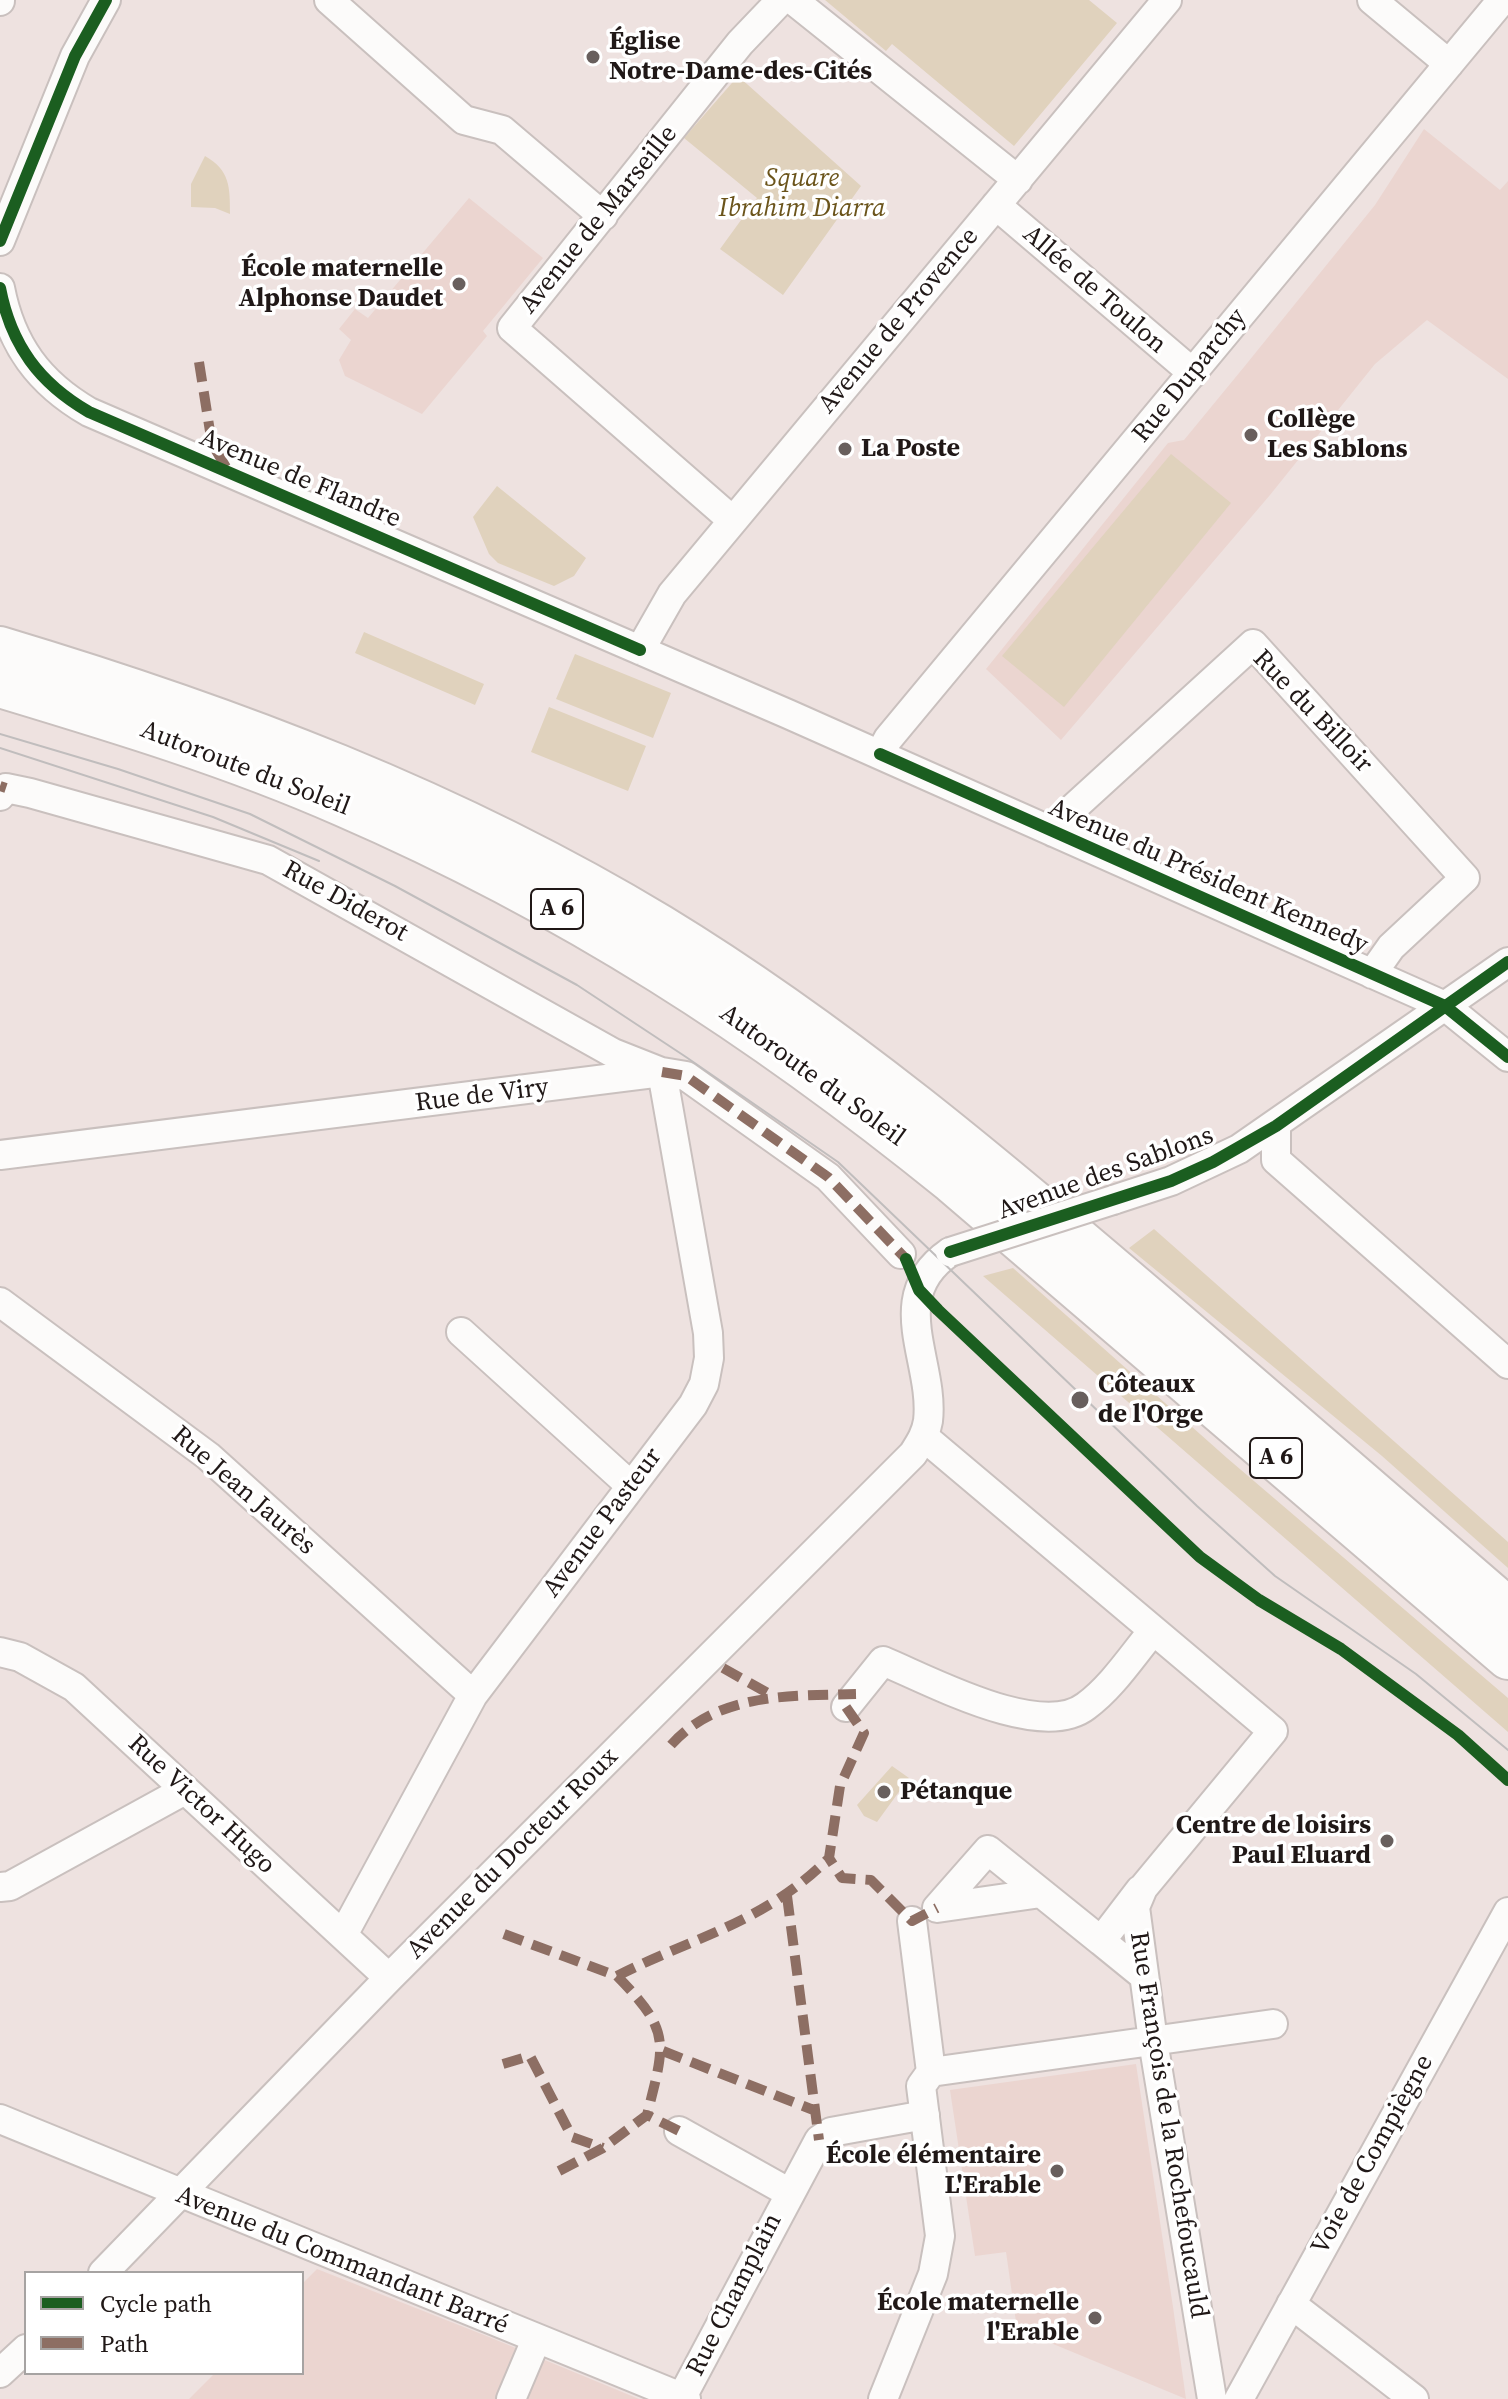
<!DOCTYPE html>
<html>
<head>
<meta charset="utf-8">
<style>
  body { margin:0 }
  #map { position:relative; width:1508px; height:2399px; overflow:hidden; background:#eee2e0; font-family:"Source Serif 4",serif }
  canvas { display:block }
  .legend { position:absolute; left:24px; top:2271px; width:280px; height:104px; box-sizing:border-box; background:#fff; border:2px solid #a6a3a2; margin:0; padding:10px 14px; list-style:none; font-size:24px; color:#201817 }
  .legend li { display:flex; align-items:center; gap:16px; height:40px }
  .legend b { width:40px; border:2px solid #a6a3a2 }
</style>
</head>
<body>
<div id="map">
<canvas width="1508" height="2399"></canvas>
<ul class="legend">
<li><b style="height:10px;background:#1b5e20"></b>Cycle path</li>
<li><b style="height:10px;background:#8d6e63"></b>Path</li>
</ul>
</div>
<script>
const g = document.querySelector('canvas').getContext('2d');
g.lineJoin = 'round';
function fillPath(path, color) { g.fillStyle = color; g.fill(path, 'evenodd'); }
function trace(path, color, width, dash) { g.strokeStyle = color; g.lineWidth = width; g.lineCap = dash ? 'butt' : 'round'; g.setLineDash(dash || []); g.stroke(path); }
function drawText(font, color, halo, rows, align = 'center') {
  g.font = font + ' "Source Serif 4",serif'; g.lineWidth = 7; g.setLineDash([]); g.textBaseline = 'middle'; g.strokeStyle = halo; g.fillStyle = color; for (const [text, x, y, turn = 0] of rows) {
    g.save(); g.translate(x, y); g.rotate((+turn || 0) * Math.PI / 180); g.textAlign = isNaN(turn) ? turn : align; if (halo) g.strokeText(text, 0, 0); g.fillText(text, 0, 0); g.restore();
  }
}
const built = new Path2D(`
  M 1424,129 L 1500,190 L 1508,181 L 1508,379 L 1427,320 L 1375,364 L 1270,495 L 1061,740 L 986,669 L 1168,443 L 1184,440 L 1244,367 L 1375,205 Z
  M 469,198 L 543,258 L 483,331 L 487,336 L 422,414 L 345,376 L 339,360 L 351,340 L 339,329 L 355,309 L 368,318 Z
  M 1136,2064 L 1173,2307 L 1186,2399 L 1017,2329 L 1006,2252 L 975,2256 L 950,2090 Z
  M 317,2269 L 489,2337 L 639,2399 L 189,2399 L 215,2373 L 302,2373 L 302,2284 Z`);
const green = new Path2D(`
  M 825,0 L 1089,0 L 1117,23 L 1014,146 L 892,44 L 886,51 Z
  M 738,76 L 861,186 L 783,295 L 720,249 L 757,198 L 684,138 Z
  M 205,156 C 230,170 230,187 230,214 L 215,208 L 191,207 L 191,184 Z
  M 1171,454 L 1231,503 L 1064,707 L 1002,656 Z
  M 497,486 L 586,558 L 574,576 L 554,586 L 498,563 L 489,554 L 473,517 Z
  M 364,632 L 484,684 L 475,705 L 355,653 Z
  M 575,654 L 671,693 L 653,738 L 556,699 Z
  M 549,707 L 646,746 L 628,791 L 531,752 Z
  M 1154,1229 L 1508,1542 L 1508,1568 L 1382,1456 L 1129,1248 Z
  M 1013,1268 L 1227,1458 L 1508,1698 L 1508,1732 L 983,1276 Z
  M 892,1766 L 909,1778 L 877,1822 L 864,1816 L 857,1805 Z`);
const minor = new Path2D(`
  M 0,0 L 0,1
  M 329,0 L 464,120 L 502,130 L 603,216
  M 793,0 L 1018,180
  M 1372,0 L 1449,64
  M 996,205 L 1193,373
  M 0,241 L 75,56 L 106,0
  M 0,288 C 11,345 39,383 89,412 L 788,714 L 1445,1006 L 1508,1057
  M 732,520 L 512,328 L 740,43 L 781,0
  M 640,650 L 672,594 L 1167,0
  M 880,754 L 888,739 L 1502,0
  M 0,796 L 6,788 L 30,793 L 268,860 L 613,1053 L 661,1072
  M 1053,832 L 1071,810 L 1253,644 L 1465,878 L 1391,947 L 1372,974
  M 1276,1126 L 1276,1160 L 1508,1364
  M 0,1155 L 662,1072 L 686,1076 L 828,1177 L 901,1254
  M 1113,1200 L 1171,1181 L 1239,1149 L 1508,962
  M 0,1302 L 208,1456 L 473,1695
  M 461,1332 L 631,1486
  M 924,1437 L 1273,1731 L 1143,1888 L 1135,1907 L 1153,2041 L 1212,2399
  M 0,1652 L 20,1657 L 74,1687 L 389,1978
  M 846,1707 L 883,1661 C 931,1681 1041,1741 1086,1706 C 1112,1687 1132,1656 1152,1632
  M 0,1887 L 10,1886 L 185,1790
  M 1140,1890 L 1101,1941 L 1144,1976
  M 1041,1893 L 937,1908 L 988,1850 L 1101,1941
  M 343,1935 L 473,1695 L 693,1405 L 704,1384 L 709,1358 L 708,1333 L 662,1072
  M 931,2072 L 1273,2024
  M 0,2119 L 686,2399
  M 679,2131 L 788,2192
  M 103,2273 L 389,1978 L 913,1454 C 920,1443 926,1434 928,1421 C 935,1361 884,1297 950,1252
  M 1291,2304 L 1414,2399
  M 0,2373 L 26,2349
  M 682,2397 L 819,2140 L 831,2132 L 925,2115
  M 511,2399 L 536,2340
  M 883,2399 L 933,2274 L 940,2236 L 921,2086 L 931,2072 L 912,1921
  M 1239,2399 L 1508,1912`);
const highway = new Path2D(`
  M 0,648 C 230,717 453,801 660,926 C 839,1035 998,1170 1157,1306 C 1274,1407 1391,1508 1508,1609
  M 0,686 C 116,721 232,756 343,805 C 569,903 761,1027 952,1182 L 1508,1658`);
const tram = new Path2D(`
  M 0,734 L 118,769 L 250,814 L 395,886 L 577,985 L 686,1057 L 838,1162 L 1197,1506 L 1275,1576 L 1416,1674 L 1508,1750
  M 0,748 L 213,817 L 319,861`);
const minorBridge = new Path2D(`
  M 950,1252 L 1113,1200`);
const quiet = new Path2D(`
  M 199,362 L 212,444 L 229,472
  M 0,786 L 6,788
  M 662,1072 L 686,1076 L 828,1177 L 906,1259
  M 723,1668 L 773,1696
  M 846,1707 L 864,1733 L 840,1786 L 829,1858 L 842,1878 L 871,1880 L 912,1921 L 937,1908
  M 671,1745 C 719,1692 791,1696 856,1694
  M 787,1896 L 819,2140
  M 504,1934 L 617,1976 C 696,1936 764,1923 829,1858
  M 617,1976 C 672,2032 665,2043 647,2115
  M 663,2051 L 816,2111
  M 503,2064 L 530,2056 L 572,2137 L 603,2148
  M 559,2171 L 603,2148 L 647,2115 L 679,2131`);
const cycleway = new Path2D(`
  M 0,241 L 75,56 L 106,0
  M 0,288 C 11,345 39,383 89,412 L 640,650
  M 880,754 L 1445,1006 L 1508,1057
  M 950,1252 L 1171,1181 L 1213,1162 L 1276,1126 L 1508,962
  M 906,1259 L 919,1290 L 938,1310 L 1200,1557 L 1259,1600 L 1341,1649 L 1458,1735 L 1508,1780`);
const markers = [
  [593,57,8,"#685f5d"],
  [459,284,8,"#685f5d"],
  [1251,435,8,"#685f5d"],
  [845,449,8,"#685f5d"],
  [1080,1400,10,"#685f5d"],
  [884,1792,8,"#685f5d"],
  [1387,1841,8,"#685f5d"],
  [1057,2171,8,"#685f5d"],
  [1095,2318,8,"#685f5d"]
];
const shields = [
  [557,909,52],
  [1276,1458,52]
];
const shieldNames = [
  ["A 6",557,909],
  ["A 6",1276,1458]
];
const poiNames = [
  ["Église",609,42],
  ["Notre-Dame-des-Cités",609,72],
  ["École maternelle",443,269,"right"],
  ["Alphonse Daudet",443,299,"right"],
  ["Collège",1267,420],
  ["Les Sablons",1267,450],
  ["La Poste",861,449],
  ["Côteaux",1098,1385],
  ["de l'Orge",1098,1415],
  ["Pétanque",900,1792],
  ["Centre de loisirs",1371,1826,"right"],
  ["Paul Eluard",1371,1856,"right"],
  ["École élémentaire",1041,2156,"right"],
  ["L'Erable",1041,2186,"right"],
  ["École maternelle",1079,2303,"right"],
  ["l'Erable",1079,2333,"right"]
];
const parkNames = [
  ["Square",802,179],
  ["Ibrahim Diarra",802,209]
];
const streetNames = [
  ["Avenue de Marseille",599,220,-51],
  ["Allée de Toulon",1094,290,41],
  ["Avenue de Provence",899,321,-50],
  ["Rue Duparchy",1190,376,-51],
  ["Avenue de Flandre",300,479,23],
  ["Rue du Billoir",1312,712,46],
  ["Autoroute du Soleil",245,769,21],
  ["Avenue du Président Kennedy",1208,877,24],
  ["Rue Diderot",345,902,29],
  ["Autoroute du Soleil",812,1076,36],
  ["Rue de Viry",482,1096,-7],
  ["Avenue des Sablons",1106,1174,-20],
  ["Rue Jean Jaurès",243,1491,41],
  ["Avenue Pasteur",603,1523,-53],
  ["Rue Victor Hugo",201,1805,43],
  ["Avenue du Docteur Roux",513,1854,-45],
  ["Rue François de la Rochefoucauld",1168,2125,81],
  ["Voie de Compiègne",1373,2155,-61],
  ["Avenue du Commandant Barré",342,2261,22],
  ["Rue Champlain",735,2295,-63]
];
fillPath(built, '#ebd5d0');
fillPath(green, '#e0d2bd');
trace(minor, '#c9c0be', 32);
trace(highway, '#c9c0be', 46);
trace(minor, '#fcfbfa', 28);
trace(highway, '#fcfbfa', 42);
trace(tram, '#c0bdbd', 2);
trace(minorBridge, '#c9c0be', 32, []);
trace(minorBridge, '#fcfbfa', 28);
trace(quiet, '#8d6e63', 10, [20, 10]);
trace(cycleway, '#1b5e20', 12);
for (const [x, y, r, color] of markers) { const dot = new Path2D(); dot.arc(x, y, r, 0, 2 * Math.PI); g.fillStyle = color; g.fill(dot); trace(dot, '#fff', 3); }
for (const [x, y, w] of shields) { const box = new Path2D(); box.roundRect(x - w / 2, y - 20, w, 40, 6); g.fillStyle = '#fff'; g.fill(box); trace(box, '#201817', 2); }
drawText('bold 24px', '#201817', null, shieldNames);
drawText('bold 26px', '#201817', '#fff', poiNames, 'left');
drawText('italic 26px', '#6b541b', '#fff', parkNames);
drawText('26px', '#201817', '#fff', streetNames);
</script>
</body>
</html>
